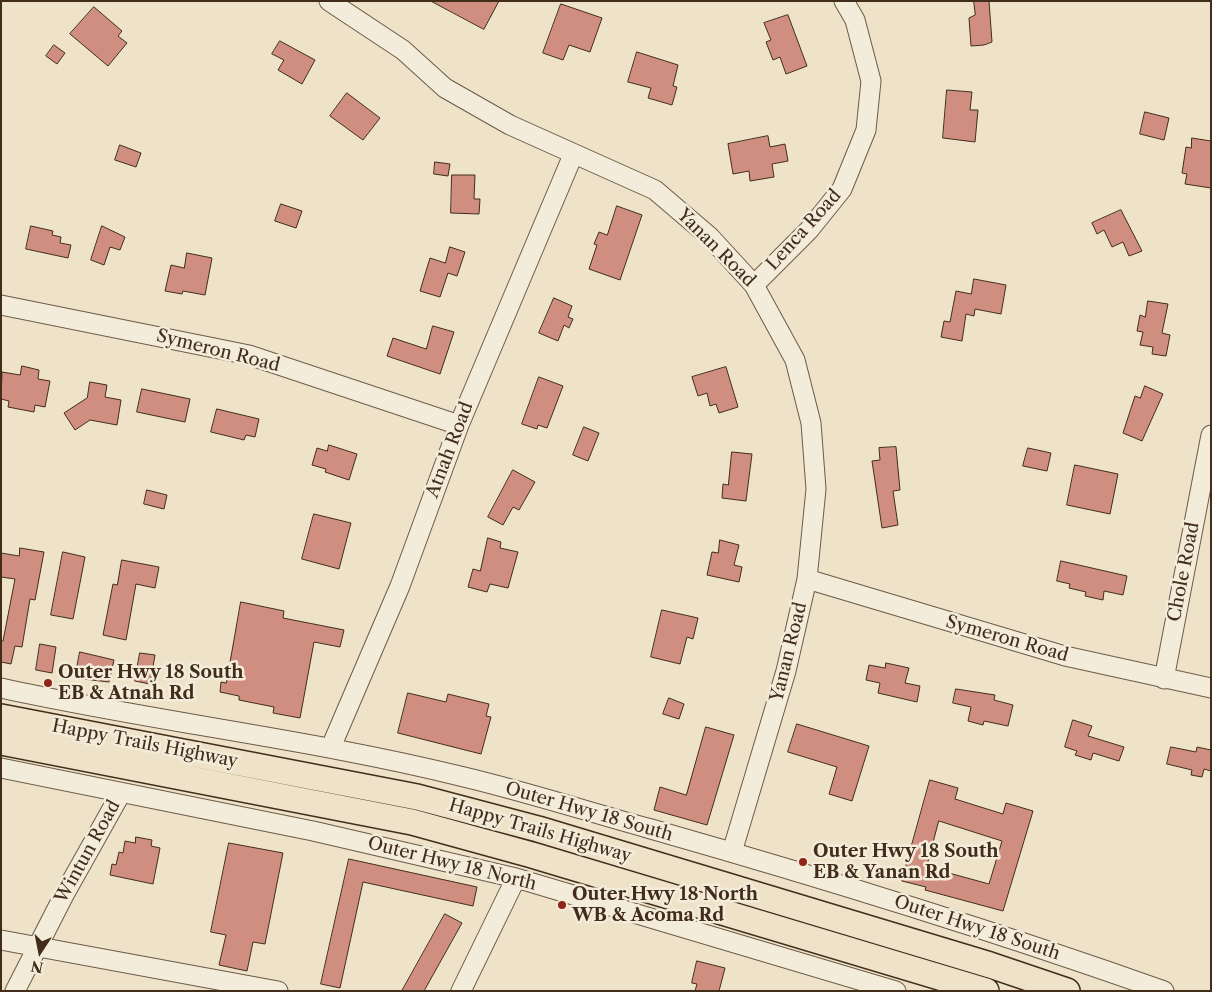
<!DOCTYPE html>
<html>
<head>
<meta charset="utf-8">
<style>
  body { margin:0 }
  #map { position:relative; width:1212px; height:992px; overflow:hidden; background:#eee2c8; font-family:"Libre Caslon Text",serif }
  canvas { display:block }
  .frame { position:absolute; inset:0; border:2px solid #412d1a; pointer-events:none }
  .north { position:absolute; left:15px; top:927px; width:50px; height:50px; -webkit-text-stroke:4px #f4ecdb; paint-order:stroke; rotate:191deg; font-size:14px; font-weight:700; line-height:20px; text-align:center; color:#412d1a }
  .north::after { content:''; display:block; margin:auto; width:18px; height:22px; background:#412d1a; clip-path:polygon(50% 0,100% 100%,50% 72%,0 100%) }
</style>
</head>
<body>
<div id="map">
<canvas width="1212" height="992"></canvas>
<div class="frame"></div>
<div class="north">N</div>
</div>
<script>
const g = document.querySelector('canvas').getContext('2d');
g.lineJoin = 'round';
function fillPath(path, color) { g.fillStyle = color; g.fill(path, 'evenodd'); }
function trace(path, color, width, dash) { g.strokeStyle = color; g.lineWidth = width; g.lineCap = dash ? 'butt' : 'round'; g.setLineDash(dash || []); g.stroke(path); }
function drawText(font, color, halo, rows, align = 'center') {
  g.font = font + ' "Libre Caslon Text",serif'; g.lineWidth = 5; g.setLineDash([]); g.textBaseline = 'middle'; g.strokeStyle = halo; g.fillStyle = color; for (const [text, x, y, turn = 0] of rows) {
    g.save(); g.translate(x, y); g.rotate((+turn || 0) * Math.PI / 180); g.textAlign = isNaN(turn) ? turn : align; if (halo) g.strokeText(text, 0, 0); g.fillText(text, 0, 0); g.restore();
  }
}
const building = new Path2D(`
  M 431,1 L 499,1 L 484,29 Z
  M 974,1 L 989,1 L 992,42 L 984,45 L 971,46 L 969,18 L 975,15 Z
  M 561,4 L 602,18 L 590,52 L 569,45 L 563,60 L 543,53 Z
  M 94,7 L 122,31 L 118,36 L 127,43 L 108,66 L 70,34 Z
  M 788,15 L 807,66 L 786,74 L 780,57 L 773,60 L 766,42 L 771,40 L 764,23 Z
  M 280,41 L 315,60 L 302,84 L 278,70 L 284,60 L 272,54 Z
  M 54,45 L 65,53 L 57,64 L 46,56 Z
  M 637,52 L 678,65 L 673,86 L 677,87 L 672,105 L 648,98 L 651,88 L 628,82 Z
  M 947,90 L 972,92 L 970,110 L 978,110 L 975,142 L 943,138 Z
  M 347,93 L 380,118 L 363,140 L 330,116 Z
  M 1145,112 L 1169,118 L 1164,140 L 1140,134 Z
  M 768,136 L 770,147 L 785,144 L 788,161 L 772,164 L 774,177 L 750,181 L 749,171 L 733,174 L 728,144 Z
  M 1192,138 L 1211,141 L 1211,188 L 1185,184 L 1187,174 L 1182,173 L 1186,147 L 1191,148 Z
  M 120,145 L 141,153 L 136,167 L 115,160 Z
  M 435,162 L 450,164 L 448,176 L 434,174 Z
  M 452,175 L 475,175 L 474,199 L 480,199 L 479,214 L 451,213 Z
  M 281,204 L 302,211 L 296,228 L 275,221 Z
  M 617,206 L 642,215 L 620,280 L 589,269 L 597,245 L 594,244 L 599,232 L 607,235 Z
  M 1121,210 L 1142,251 L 1129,256 L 1123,242 L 1112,247 L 1104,230 L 1097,234 L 1092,223 Z
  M 31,226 L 53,231 L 52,235 L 61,237 L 60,243 L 71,245 L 68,258 L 26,249 Z
  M 102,226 L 125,237 L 120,250 L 110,247 L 104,265 L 91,260 Z
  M 450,247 L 465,252 L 457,276 L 448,273 L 440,297 L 420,291 L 430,258 L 445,263 Z
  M 187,253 L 212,258 L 205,295 L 183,291 L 182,294 L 165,291 L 171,265 L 184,268 Z
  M 974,279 L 1006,285 L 1001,314 L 975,309 L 974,316 L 966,314 L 962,341 L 941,337 L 944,321 L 950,322 L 956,291 L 971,294 Z
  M 554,298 L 572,306 L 568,317 L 573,319 L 569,328 L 564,325 L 558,341 L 539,333 Z
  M 1148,301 L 1168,304 L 1162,333 L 1170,335 L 1166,356 L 1152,354 L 1153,347 L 1140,345 L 1143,332 L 1137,331 L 1140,315 L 1145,317 Z
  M 433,326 L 454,332 L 440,374 L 387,356 L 393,338 L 426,349 Z
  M 22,366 L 39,370 L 38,379 L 50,381 L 45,407 L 35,405 L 34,412 L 8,407 L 9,401 L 1,399 L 2,372 L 20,375 Z
  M 726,367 L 738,407 L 719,413 L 716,404 L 710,406 L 707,393 L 698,396 L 692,377 Z
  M 539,377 L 563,386 L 547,428 L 538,425 L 537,429 L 522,424 Z
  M 90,382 L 107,385 L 105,397 L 121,400 L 117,425 L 90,420 L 75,430 L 64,413 L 87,398 Z
  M 1145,386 L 1163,394 L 1142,441 L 1123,433 L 1135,396 L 1140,398 Z
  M 142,389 L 190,399 L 185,422 L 137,412 Z
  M 217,409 L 259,419 L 255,437 L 246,435 L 244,440 L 211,432 Z
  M 584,427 L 599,433 L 588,461 L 573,455 Z
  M 329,445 L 357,454 L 349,480 L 325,472 L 326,469 L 312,465 L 317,448 L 327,451 Z
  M 896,447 L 900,490 L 893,491 L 898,525 L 882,528 L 872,461 L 880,460 L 879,448 Z
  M 1028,448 L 1051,453 L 1047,471 L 1023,466 Z
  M 732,452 L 752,454 L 746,501 L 722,498 L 723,484 L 728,485 Z
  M 1075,465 L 1118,474 L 1110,514 L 1067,505 Z
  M 513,470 L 535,482 L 519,510 L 513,507 L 503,525 L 488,517 Z
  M 147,490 L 167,495 L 164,509 L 144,504 Z
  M 314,514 L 351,523 L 339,569 L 302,559 Z
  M 488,538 L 501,542 L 500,548 L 518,552 L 508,588 L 490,584 L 487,592 L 468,587 L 473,569 L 480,571 Z
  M 720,540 L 739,545 L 734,565 L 742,567 L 739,582 L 707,575 L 712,552 L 718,553 Z
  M 20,548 L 44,552 L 35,600 L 30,599 L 22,647 L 15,646 L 11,664 L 1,662 L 1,641 L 3,641 L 15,579 L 1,577 L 1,553 L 19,556 Z
  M 63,552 L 85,557 L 73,619 L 51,615 Z
  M 122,560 L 159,567 L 155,588 L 136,584 L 126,640 L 103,635 L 113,584 L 117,585 Z
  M 1061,561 L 1127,576 L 1123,595 L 1104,591 L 1103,600 L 1085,596 L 1086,592 L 1069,588 L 1070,584 L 1057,581 Z
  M 241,602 L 284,611 L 283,618 L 344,630 L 340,647 L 314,642 L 300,718 L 273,713 L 274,707 L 239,700 L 239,696 L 220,692 L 221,682 L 226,683 Z
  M 662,610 L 698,618 L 693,639 L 687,637 L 680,664 L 651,657 Z
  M 40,644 L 56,647 L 52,673 L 36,670 Z
  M 80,652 L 114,660 L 109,682 L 75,678 Z
  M 140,653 L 155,655 L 150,684 L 135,681 Z
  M 886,663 L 909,668 L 905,683 L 920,686 L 917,702 L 878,693 L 880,683 L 866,680 L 869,665 L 885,668 Z
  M 956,689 L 995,695 L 994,700 L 1013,705 L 1008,726 L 984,721 L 983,725 L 968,721 L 971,707 L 953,703 Z
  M 408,693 L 446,702 L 448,694 L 489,704 L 486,716 L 491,717 L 481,754 L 398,733 Z
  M 669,698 L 684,704 L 679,719 L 663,714 Z
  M 1073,720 L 1092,726 L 1088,736 L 1124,747 L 1119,761 L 1093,753 L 1091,760 L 1075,755 L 1077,751 L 1065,747 Z
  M 797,724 L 869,746 L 852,801 L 829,794 L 837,767 L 788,752 Z
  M 706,727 L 734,735 L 707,825 L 654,810 L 660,787 L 686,795 Z
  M 1171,747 L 1196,752 L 1197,747 L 1211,750 L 1211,771 L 1204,769 L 1202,777 L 1191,775 L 1192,770 L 1167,764 Z
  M 930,780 L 958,788 L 955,799 L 1003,814 L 1006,803 L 1033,811 L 1003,911 L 925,890 L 926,887 L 902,881 ZM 939,821 L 1002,841 L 989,884 L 927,867 Z
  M 136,837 L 152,840 L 151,846 L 160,848 L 153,884 L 110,875 L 112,864 L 116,865 L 119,852 L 123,853 L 125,841 L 135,843 Z
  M 229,843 L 283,853 L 265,944 L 253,942 L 247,971 L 219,965 L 226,935 L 211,932 Z
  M 349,859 L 477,887 L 473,906 L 363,882 L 340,988 L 321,984 Z
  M 445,914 L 462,923 L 424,991 L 402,991 Z
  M 697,961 L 725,968 L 719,991 L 695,991 L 697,984 L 692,983 Z`);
const minor = new Path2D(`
  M 329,1 L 403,50 L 445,88 L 510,125 L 655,190 L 710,237 L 754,285 L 795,360 L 811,423 L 816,489 L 807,579 L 786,671 L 732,852
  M 754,285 L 809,230 L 842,189 L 866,130 L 871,81 L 855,20 L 844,1
  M 1,305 L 249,355 L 459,425
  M 807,579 L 1065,656 L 1211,688
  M 1164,679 L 1211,435
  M 1,688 C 155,722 311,739 464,777 C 527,792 589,812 651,829 C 823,878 995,931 1164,991
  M 331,747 L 400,586 L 459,425 L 573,155
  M 1,768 L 313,831 L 516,878 L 896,991
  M 1,940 L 278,991
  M 15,991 L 65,893 L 121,793
  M 461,991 L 516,878`);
const major = new Path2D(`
  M 1,717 L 417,797 L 538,829 L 990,965 L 1067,991
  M 1,742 L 412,822 L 532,855 L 986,991`);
const markers = [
  [48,683,5,"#8f2418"],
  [803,862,5,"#8f2418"],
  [562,905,5,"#8f2418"]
];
const streetNames = [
  ["Lenca Road",804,230,-48],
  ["Yanan Road",716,248,45],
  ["Symeron Road",218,351,14],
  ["Atnah Road",450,450,-69],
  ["Chole Road",1184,572,-79],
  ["Symeron Road",1007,639,16],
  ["Yanan Road",789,652,-76],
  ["Happy Trails Highway",145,744,11],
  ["Outer Hwy 18 South",589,812,16],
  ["Happy Trails Highway",540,831,16],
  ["Wintun Road",88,852,-61],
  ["Outer Hwy 18 North",452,864,14],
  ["Outer Hwy 18 South",977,928,18]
];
const poiNames = [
  ["Outer Hwy 18 South",58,673],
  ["EB & Atnah Rd",58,694],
  ["Outer Hwy 18 South",813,852],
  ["EB & Yanan Rd",813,873],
  ["Outer Hwy 18 North",572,895],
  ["WB & Acoma Rd",572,916]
];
fillPath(building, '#d08e80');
trace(building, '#412d1a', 1);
trace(minor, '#6c5a46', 21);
trace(major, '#412d1a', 28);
trace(minor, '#f4ecdb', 19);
trace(major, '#eee2c8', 25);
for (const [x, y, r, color] of markers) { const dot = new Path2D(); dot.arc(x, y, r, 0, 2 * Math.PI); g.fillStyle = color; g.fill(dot); trace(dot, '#f4ecdb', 2); }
drawText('18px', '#412d1a', '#f4ecdb', streetNames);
drawText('bold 18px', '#412d1a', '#f4ecdb', poiNames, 'left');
</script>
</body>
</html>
